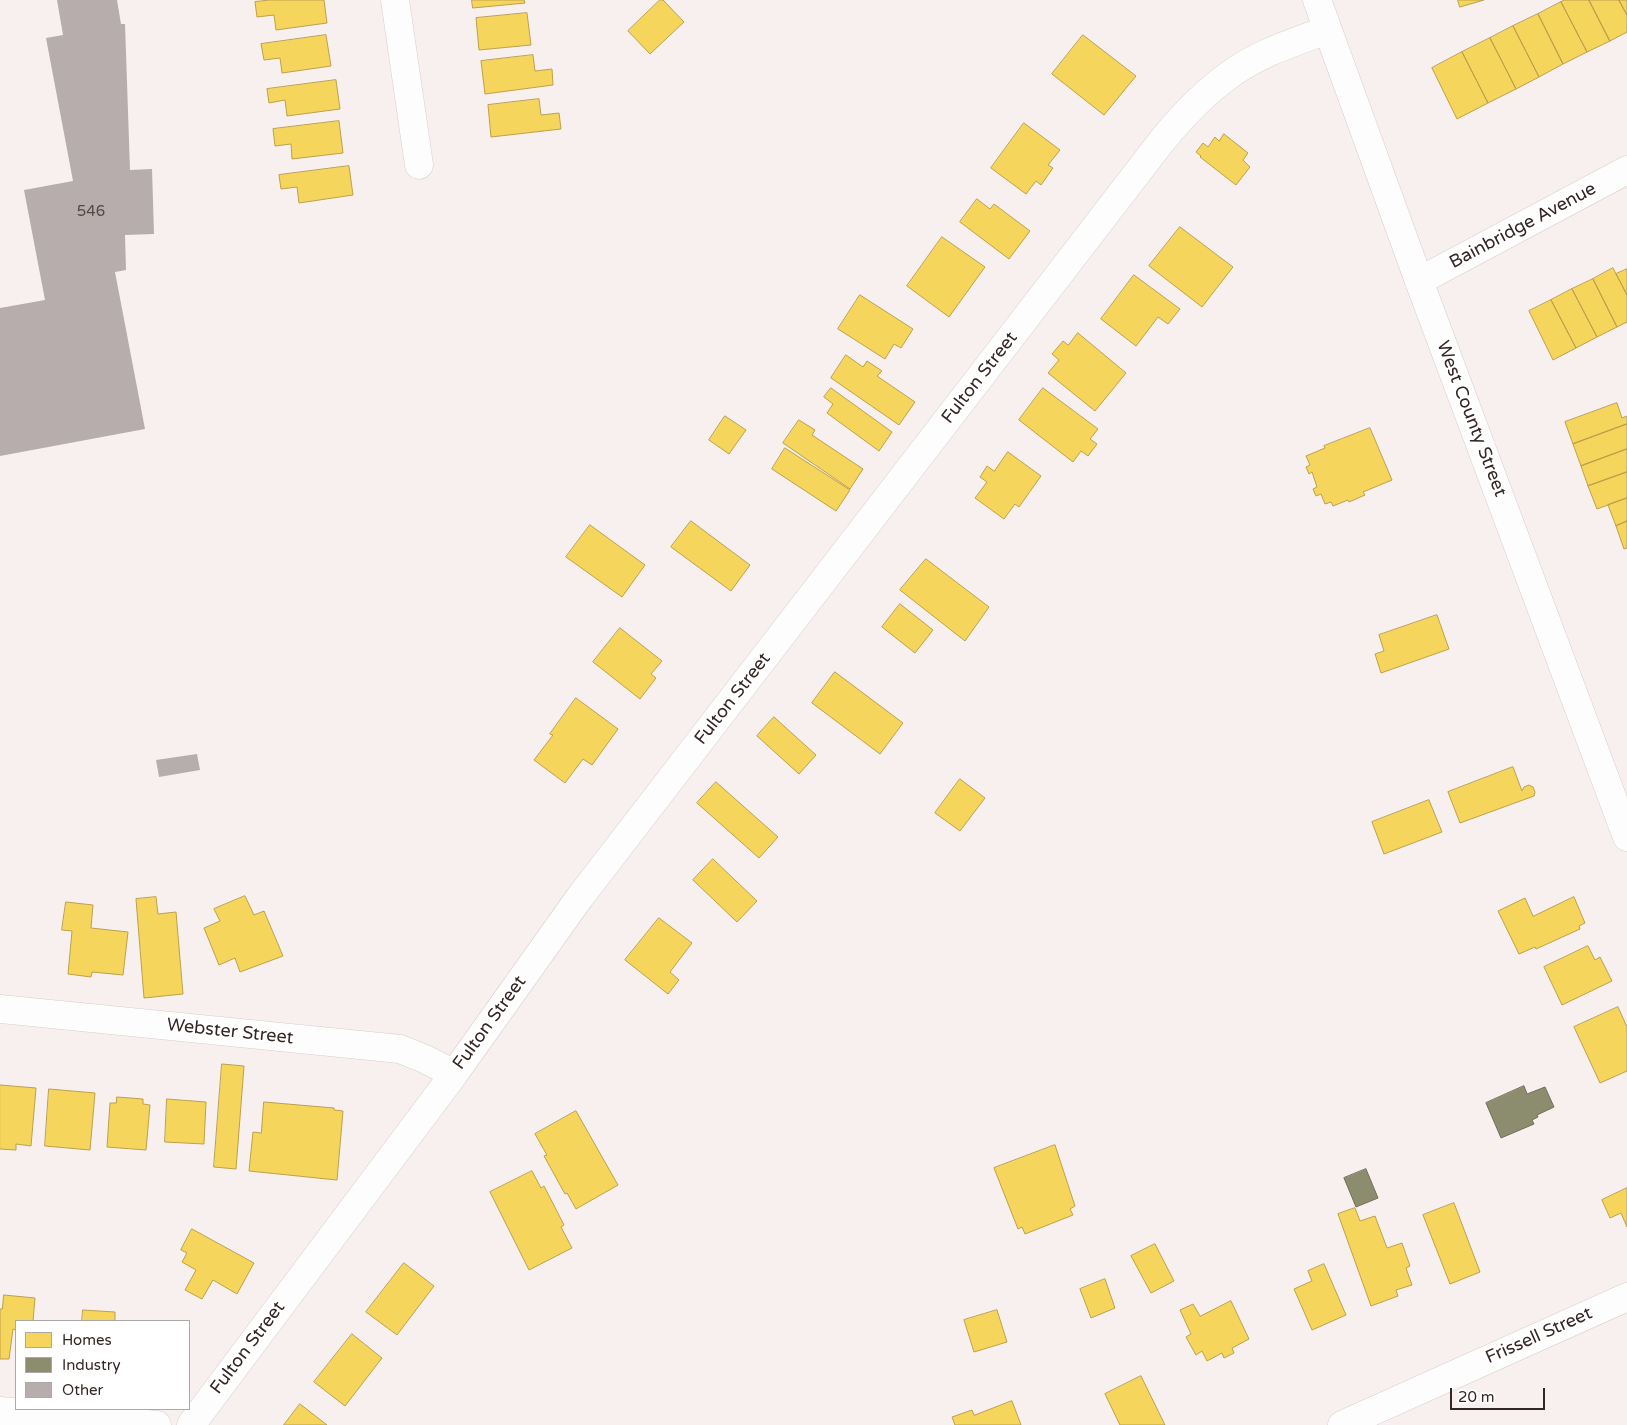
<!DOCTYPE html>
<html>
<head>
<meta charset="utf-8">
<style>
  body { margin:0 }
  #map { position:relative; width:1627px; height:1425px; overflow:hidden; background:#f8f0ef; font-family:"Varela Round",sans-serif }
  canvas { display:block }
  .legend { position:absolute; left:15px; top:1320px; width:175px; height:90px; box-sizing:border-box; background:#fff; border:1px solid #aea8a7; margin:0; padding:6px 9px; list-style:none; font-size:15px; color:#342624 }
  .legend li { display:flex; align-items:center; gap:10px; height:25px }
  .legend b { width:25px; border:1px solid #aea8a7 }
  .scale { position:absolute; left:1450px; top:1388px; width:95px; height:22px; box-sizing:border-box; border:2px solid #342624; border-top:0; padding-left:6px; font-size:15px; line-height:18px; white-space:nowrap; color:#342624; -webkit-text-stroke:4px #fff; paint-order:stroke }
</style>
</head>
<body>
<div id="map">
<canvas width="1627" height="1425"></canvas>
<ul class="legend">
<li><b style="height:14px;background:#f6d55c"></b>Homes</li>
<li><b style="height:14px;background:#8c8c6e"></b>Industry</li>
<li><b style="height:14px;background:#b7adac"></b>Other</li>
</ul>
<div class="scale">20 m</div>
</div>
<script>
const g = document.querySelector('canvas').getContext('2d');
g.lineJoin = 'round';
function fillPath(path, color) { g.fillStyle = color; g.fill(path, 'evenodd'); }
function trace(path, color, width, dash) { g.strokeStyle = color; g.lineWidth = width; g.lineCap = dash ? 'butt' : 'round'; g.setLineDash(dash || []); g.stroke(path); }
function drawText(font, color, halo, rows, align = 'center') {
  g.font = font + ' "Varela Round",sans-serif'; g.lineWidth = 5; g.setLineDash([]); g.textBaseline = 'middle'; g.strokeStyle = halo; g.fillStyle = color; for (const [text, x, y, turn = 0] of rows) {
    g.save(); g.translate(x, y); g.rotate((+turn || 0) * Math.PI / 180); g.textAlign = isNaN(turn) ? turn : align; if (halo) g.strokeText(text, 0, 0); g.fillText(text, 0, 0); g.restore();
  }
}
const homes = new Path2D(`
  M 270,0 L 324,0 L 327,23 L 276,30 L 274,15 L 257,17 L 255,2 Z
  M 472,0 L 524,0 L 525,3 L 473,8 Z
  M 660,0 L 663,0 L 684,22 L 650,54 L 628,31 Z
  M 1458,0 L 1484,0 L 1460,7 Z
  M 1565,0 L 1589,0 L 1610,41 L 1587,52 L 1561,2 Z
  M 1589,0 L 1619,0 L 1627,15 L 1627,32 L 1610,41 Z
  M 1619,0 L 1627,0 L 1627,15 Z
  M 1561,2 L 1587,52 L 1563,64 L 1538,14 Z
  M 527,13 L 531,45 L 479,50 L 476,18 Z
  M 1538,14 L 1563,64 L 1539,77 L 1513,26 Z
  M 1513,26 L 1539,77 L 1516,89 L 1490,38 Z
  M 326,35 L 331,66 L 282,73 L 280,58 L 264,60 L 261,44 Z
  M 1083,35 L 1136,76 L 1104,115 L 1052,74 Z
  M 1490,38 L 1516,89 L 1488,103 L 1462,52 Z
  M 1462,52 L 1488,103 L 1457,119 L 1432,68 Z
  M 533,55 L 535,71 L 552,69 L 553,85 L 485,94 L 481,61 Z
  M 336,80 L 340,109 L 287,116 L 285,100 L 269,103 L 267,89 Z
  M 539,99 L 541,115 L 559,113 L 561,129 L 491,137 L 488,105 Z
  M 339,121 L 343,153 L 292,159 L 291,144 L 275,146 L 273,129 Z
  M 1024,123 L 1060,150 L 1048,165 L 1053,168 L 1041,185 L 1036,181 L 1026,194 L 991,168 Z
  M 1224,134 L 1248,153 L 1243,160 L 1250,167 L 1236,185 L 1200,157 L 1201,156 L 1196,152 L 1203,143 L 1208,147 L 1215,137 L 1219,141 Z
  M 349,166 L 353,195 L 299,203 L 297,187 L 281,189 L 279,175 Z
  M 977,199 L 990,209 L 994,204 L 1030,231 L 1009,259 L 960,222 Z
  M 1180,227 L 1233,267 L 1202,307 L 1149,266 Z
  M 942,237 L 985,267 L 949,317 L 907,286 Z
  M 1613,268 L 1627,295 L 1627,322 L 1617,327 L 1593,279 Z
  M 1627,269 L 1627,295 L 1616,274 Z
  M 1134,275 L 1180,309 L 1168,324 L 1158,317 L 1136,346 L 1101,319 Z
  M 1593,279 L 1617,327 L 1597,337 L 1572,289 Z
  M 1572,289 L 1597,337 L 1576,348 L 1551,300 Z
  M 860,295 L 913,329 L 901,348 L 894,344 L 885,359 L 838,329 Z
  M 1551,300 L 1576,348 L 1553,360 L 1529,311 Z
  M 1078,333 L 1126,373 L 1095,411 L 1048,373 L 1059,360 L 1052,354 L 1063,341 L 1068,345 Z
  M 846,355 L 863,367 L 867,361 L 882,371 L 877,376 L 915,402 L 899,425 L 831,378 Z
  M 831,388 L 892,432 L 879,451 L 827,413 L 833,404 L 824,397 Z
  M 1043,388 L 1098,429 L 1090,439 L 1097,444 L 1088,456 L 1081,451 L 1073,462 L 1019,420 Z
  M 1617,403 L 1622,418 L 1627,416 L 1627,424 L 1573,444 L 1565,422 Z
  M 725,416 L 746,430 L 729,454 L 709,440 Z
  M 799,420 L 815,430 L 812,435 L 863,469 L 850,489 L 783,443 Z
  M 1627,424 L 1627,449 L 1581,466 L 1573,444 Z
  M 1370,428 L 1392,480 L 1363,492 L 1365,495 L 1349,502 L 1348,500 L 1333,506 L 1331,502 L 1325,504 L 1321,494 L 1316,496 L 1313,489 L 1317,487 L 1312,472 L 1309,474 L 1306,467 L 1310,465 L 1306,456 L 1325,448 L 1324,446 Z
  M 785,448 L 850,490 L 836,511 L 772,469 Z
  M 1627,449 L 1627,472 L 1588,486 L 1581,466 Z
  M 1008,452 L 1041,476 L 1019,507 L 1015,504 L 1004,519 L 975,498 L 987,482 L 980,477 L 987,466 L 994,471 Z
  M 1627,472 L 1627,498 L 1597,509 L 1588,486 Z
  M 1627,498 L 1627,521 L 1616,526 L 1608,505 Z
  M 691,521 L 750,565 L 731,591 L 671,547 Z
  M 1627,521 L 1627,548 L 1624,549 L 1616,526 Z
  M 590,525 L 645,565 L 622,597 L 566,557 Z
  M 926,559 L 989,607 L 965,641 L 900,590 Z
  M 900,604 L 933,630 L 915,653 L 882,627 Z
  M 1437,615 L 1449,649 L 1381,673 L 1375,654 L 1384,651 L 1379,635 Z
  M 620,628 L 662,661 L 651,674 L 656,678 L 640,699 L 593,662 Z
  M 835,672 L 903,723 L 880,754 L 812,703 Z
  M 576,698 L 618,729 L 592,765 L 583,759 L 565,783 L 534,760 L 553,735 L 550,734 Z
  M 774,717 L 816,755 L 799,774 L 757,736 Z
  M 1513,767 L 1522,791 L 1524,787 L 1529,785 L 1533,787 L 1535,792 L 1534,796 L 1460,823 L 1448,792 Z
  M 960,779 L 985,798 L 960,831 L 935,813 Z
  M 716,782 L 778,837 L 759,858 L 697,803 Z
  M 1429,800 L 1442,832 L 1384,854 L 1372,822 Z
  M 713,859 L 757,901 L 737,922 L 693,880 Z
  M 245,896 L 254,915 L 264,911 L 283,956 L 240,972 L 235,958 L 219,965 L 204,928 L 220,921 L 214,909 Z
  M 156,897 L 158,914 L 176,912 L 183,994 L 144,998 L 136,899 Z
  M 1574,897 L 1585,923 L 1579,926 L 1580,929 L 1536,949 L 1535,947 L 1519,954 L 1498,911 L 1525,898 L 1533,916 Z
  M 66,902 L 93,905 L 91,928 L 128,932 L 123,975 L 92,972 L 91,977 L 68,974 L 72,931 L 62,930 Z
  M 659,918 L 692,943 L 670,972 L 679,980 L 668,994 L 625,960 Z
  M 1588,946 L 1595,960 L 1600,957 L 1612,981 L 1562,1005 L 1544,967 Z
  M 1618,1007 L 1627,1027 L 1627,1071 L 1600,1083 L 1574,1027 Z
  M 222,1064 L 244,1066 L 236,1169 L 214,1167 Z
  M 0,1085 L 36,1088 L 31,1146 L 16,1144 L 16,1150 L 0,1149 Z
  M 49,1089 L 95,1093 L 90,1150 L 45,1146 Z
  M 117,1097 L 143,1099 L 143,1104 L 150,1105 L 146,1150 L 107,1147 L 110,1103 L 116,1103 Z
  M 167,1099 L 206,1102 L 204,1144 L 165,1142 Z
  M 264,1102 L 334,1108 L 334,1110 L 343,1111 L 337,1180 L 249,1171 L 253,1132 L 261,1133 Z
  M 576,1111 L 618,1185 L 576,1209 L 567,1193 L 565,1194 L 544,1156 L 547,1155 L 535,1134 Z
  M 1055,1145 L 1075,1206 L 1070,1209 L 1073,1215 L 1025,1234 L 1022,1227 L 1018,1229 L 994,1168 Z
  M 532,1171 L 541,1188 L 544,1186 L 564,1225 L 561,1227 L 572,1248 L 529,1270 L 490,1192 Z
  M 1627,1188 L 1627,1227 L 1621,1213 L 1610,1218 L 1602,1200 Z
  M 1454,1203 L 1480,1272 L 1450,1284 L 1423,1215 Z
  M 1355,1208 L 1360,1221 L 1375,1216 L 1387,1248 L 1402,1243 L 1410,1266 L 1406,1268 L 1412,1285 L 1396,1290 L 1398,1296 L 1371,1306 L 1338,1214 Z
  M 192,1229 L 254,1263 L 237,1294 L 213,1280 L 202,1299 L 185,1290 L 196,1270 L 182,1262 L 187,1253 L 181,1250 Z
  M 1155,1244 L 1174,1281 L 1151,1293 L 1131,1256 Z
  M 404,1263 L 434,1286 L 397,1335 L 366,1312 Z
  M 1324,1264 L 1346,1315 L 1312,1330 L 1294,1289 L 1312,1281 L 1308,1271 Z
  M 1105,1279 L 1115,1308 L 1091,1318 L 1080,1289 Z
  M 4,1295 L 35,1298 L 33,1321 L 16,1321 L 16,1330 L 13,1329 L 9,1359 L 0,1359 L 0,1309 L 2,1309 Z
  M 1231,1301 L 1249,1339 L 1232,1348 L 1234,1353 L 1224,1358 L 1222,1353 L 1207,1361 L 1202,1351 L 1196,1355 L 1186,1337 L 1191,1334 L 1180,1310 L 1193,1304 L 1200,1316 Z
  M 83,1310 L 115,1312 L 115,1321 L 82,1321 Z
  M 997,1310 L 1007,1342 L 974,1352 L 964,1320 Z
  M 352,1334 L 382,1358 L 345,1406 L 314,1382 Z
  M 1141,1376 L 1165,1425 L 1120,1425 L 1105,1394 Z
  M 1012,1401 L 1021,1425 L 955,1425 L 952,1417 L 972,1410 L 974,1415 Z
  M 300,1404 L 327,1425 L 284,1425 Z`);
const industry = new Path2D(`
  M 1524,1086 L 1527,1094 L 1545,1087 L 1554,1107 L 1537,1115 L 1538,1117 L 1532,1120 L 1534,1124 L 1501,1138 L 1486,1103 Z
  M 1366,1169 L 1378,1198 L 1356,1207 L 1344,1178 Z`);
const building = new Path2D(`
  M 57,0 L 117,0 L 121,24 L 125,24 L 130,170 L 152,169 L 154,234 L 125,235 L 126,270 L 115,272 L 145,429 L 0,456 L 0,308 L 45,300 L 24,190 L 73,181 L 46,38 L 63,35 Z
  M 197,754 L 200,770 L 159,777 L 156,760 Z`);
const street = new Path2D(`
  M 395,0 L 419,165
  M 1419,281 L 1627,170
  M 0,1009 L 400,1049 L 425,1059 L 454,1074
  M 0,1411 L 157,1425
  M 191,1425 L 454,1074 L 580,897 L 1161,142 C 1182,116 1205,92 1232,73 C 1260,53 1295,42 1327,30
  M 1342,1425 L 1627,1297`);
const secondary = new Path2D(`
  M 1317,0 L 1419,281 L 1627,837`);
const numberNames = [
  ["546",91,212]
];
const streetNames = [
  ["Bainbridge Avenue",1523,226,-28],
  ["Fulton Street",980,378,-52],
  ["West County Street",1471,419,69],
  ["Fulton Street",733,699,-52],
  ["Fulton Street",490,1023,-54],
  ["Webster Street",230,1032,6],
  ["Frissell Street",1539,1336,-24],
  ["Fulton Street",248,1348,-53]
];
fillPath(homes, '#f6d55c');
trace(homes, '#bca04b', 1);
fillPath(industry, '#8c8c6e');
trace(industry, '#726d58', 1);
fillPath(building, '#b7adac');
trace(street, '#d8cdcc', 29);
trace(secondary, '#d8cdcc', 29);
trace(street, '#fefdfd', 28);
trace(secondary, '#fefdfd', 28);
drawText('15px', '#554846', null, numberNames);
drawText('18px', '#342624', '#fff', streetNames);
</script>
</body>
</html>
